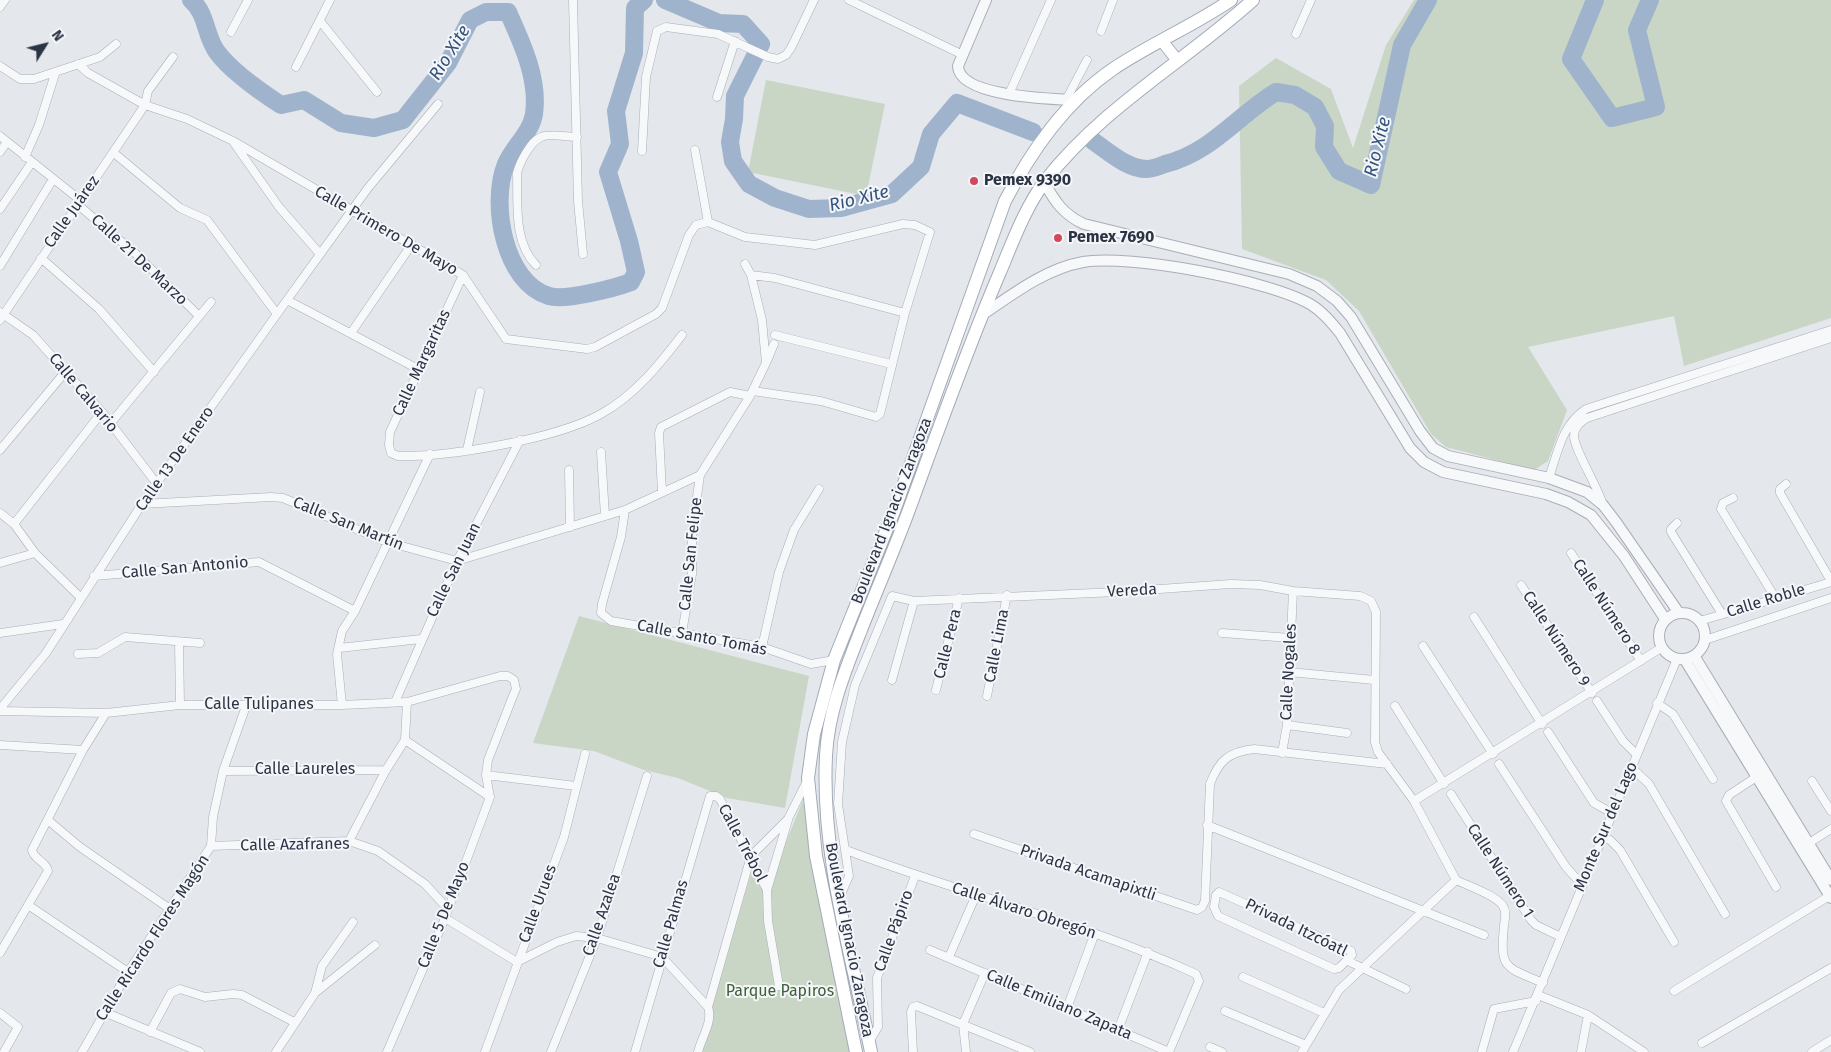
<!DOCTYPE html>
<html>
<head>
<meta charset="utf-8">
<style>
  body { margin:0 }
  #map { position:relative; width:1831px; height:1052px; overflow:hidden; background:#e4e7ec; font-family:"Fira Sans",sans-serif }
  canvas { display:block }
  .north { position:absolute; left:20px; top:20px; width:50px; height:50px; -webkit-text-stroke:4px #f4f6f9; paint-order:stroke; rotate:54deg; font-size:14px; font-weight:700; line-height:20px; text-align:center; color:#2b3445 }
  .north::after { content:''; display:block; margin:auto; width:18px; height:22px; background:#2b3445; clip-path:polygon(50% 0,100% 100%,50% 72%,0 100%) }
</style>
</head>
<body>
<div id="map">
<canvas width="1831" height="1052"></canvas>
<div class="north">N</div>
</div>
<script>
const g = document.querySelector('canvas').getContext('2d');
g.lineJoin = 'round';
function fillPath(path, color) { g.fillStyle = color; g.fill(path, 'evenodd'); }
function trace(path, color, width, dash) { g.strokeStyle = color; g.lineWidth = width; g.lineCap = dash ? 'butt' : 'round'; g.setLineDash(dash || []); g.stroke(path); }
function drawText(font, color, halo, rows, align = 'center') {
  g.font = font + ' "Fira Sans",sans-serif'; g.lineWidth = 4; g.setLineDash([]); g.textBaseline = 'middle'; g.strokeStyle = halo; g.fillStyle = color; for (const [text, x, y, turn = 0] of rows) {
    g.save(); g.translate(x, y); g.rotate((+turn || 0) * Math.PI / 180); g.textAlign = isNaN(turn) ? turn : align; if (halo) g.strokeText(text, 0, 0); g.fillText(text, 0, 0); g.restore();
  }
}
const green = new Path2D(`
  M 1414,0 L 1831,0 L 1831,318 L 1684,366 L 1674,316 L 1528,347 L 1567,410 L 1548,461 L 1534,470 L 1446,447 L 1431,434 L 1359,311 L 1326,280 L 1242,249 L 1239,86 L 1276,58 L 1331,89 L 1353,148 L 1386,45 Z
  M 766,80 L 885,104 L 866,196 L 748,172 Z
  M 579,616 L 809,676 L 785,808 L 727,798 L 678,778 L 644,770 L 594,751 L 533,743 Z
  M 803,800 L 815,876 L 856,1052 L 699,1052 L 754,863 L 767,889 Z`);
const river = new Path2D(`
  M 191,0 C 207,13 205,36 217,52 C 231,71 261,92 281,105 L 304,100 L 341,123 L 374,128 L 403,120 L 448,63 L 470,20 L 486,12 L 508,12 C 522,43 539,79 534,114 C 531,133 513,147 506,164 C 490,203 504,283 549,296 C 565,301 615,288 631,282 L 636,272 L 629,241 L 608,172 L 620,144 L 616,111 L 634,53 L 635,8 L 644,0
  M 665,0 L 719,23 L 743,24 L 761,44 L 735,96 L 734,119 L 730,142 L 733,161 L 749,184 L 775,198 L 809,209 L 841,208 L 892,194 L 921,167 L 931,134 L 957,103 L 1033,132
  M 1595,0 L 1571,59 L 1612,118 L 1656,107 L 1637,30 L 1650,0
  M 1093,141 C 1108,151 1127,169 1147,169 C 1152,169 1160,166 1165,164 C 1211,153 1238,115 1276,92 L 1295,95 L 1315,107 L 1325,126 L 1324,147 L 1339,171 L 1371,185 L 1402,45 L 1428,0`);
const minor = new Path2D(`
  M 573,0 L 578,201 L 583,254
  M 849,0 L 963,55
  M 0,7 L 5,0
  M 320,21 L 377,92
  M 1101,31 L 1113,0
  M 231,32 L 248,0
  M 1296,34 L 1311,0
  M 78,64 L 88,73 L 145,105 L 187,119 L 233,141 L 463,275 L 506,339 L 587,349 L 595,347 L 656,314 L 662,308 L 689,235 L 696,225 L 708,222
  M 0,66 L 20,79 L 34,79 L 100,57 L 116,44
  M 296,67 L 330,0
  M 1009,94 L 1051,0
  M 717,97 L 735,41
  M 1066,100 L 1087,60
  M 0,136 L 80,200
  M 234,143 L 279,207 L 320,254
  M 695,150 L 708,222
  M 642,151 L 646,77 L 657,31 L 666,27 L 718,34 L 768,57 L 778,59 L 786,55 L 791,48 L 814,0
  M 0,152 L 7,142
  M 114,153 L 180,208 L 207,220 L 277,314
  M 25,157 L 39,125 L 55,74
  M 77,204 L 136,254 L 199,316
  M 0,209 L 32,162
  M 708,222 L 745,237 L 815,245 L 903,224 L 915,225 L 930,232 L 905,313 L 880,414 L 876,417 L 821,401 L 753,391
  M 41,258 L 99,309 L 154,372
  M 536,265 C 513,242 518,203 517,173 C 520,162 530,142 541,137 C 550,133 567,137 577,137
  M 0,266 L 53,179
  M 463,275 L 390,432 L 389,445 L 391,453 L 398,456 C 450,457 556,439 601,414 C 635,395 659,365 682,335
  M 751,275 L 775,278 L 905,313
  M 287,300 L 418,369
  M 0,312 L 33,335 L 102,412 L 157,484
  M 0,320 L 145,105 L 148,91 L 173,57
  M 351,333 L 412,244
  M 775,335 L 891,364
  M 767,361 L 774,344
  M 110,424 L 211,302
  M 0,450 L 66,371
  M 467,450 L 480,392
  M 601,452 L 605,516
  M 569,470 L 570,527
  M 1549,478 C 1558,451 1562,425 1586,409 L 1831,330
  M 1786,484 L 1780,489 L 1780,493 L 1831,581
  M 662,492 L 659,433 L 661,427 L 730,392 L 750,396
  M 1733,498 L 1723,503 L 1721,509 L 1776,599
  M 142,504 L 271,497 L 283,498 L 387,542 L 457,561 L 625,510 L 700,475
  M 1603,505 C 1598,487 1574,449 1574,436 C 1574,427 1581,422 1587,418 L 1831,338
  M 625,510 L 621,537 L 602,604 L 601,613 L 611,621 L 762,647 L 811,664 L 834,660
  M 0,513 L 14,524 L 35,553 L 80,597
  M 1677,523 L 1671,529 L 1671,532 L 1722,614
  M 14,524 L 102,412
  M 1571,553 L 1641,661
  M 0,563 L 35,553
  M 94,576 L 259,562 L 355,611
  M 1521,585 L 1592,693
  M 1474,617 L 1542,724
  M 1700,621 L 1831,582
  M 0,633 L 63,624
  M 682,633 L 692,574 L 692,533 L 700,475 L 750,396 L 766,363 L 762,320 L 751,275 L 745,264
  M 1222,633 L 1291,638
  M 1705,640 L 1831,598
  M 179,642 L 180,705
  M 1423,646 L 1493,754
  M 762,647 L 779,572 L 794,530 L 819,489
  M 339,648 L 421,639
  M 78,654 L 98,653 L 125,637 L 200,643
  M 1289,672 L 1374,680
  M 892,680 L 914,601
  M 936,690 L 959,598
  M 987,696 L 1007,595
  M 1597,701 L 1623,741 L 1636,754
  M 395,702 L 457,561 L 520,440
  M 1657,703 L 1673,714 L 1713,779
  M 342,705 L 337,654 L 342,631 L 355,611 L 430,454
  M 1395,706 L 1444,784
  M 0,709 L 46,653 L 142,504 L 287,300 L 368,188 L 438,104
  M 0,711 L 106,713 L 180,705 L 342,705 L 407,702 L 500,676 L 508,676 L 514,680 L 516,689 L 513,696 L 488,760 L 486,775 L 490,797 L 445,918 L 387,1052
  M 1287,725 L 1347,733
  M 1548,732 L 1594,803 L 1612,813
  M 405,740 L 490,797
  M 0,745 L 83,750
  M 1282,753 L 1287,725 L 1293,591
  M 1499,764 L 1566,867 L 1575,877 L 1583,882
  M 1631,767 L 1649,784 L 1725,914
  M 223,771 L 386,770
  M 1761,774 L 1729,795 L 1726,801 L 1776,887
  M 486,775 L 576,786
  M 1812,781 L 1831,811
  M 1451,794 L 1531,920 L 1536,925 L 1561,937
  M 1414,801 L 1661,648
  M 49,821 L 80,847 L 170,909
  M 1207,825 L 1484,935
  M 974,834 L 1197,910 L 1202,907 L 1205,901 L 1210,784 C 1219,760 1229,752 1254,749 L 1387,764
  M 1602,837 L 1610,840 L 1620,850 L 1674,942
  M 349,841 L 386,770 L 405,740 L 407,702
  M 1809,843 L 1831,829
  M 211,846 L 349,841 L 378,851 L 425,884 L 447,908
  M 846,850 C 962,894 1083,922 1196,974 L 1199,981 L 1169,1052
  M 1456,880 C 1468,886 1496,895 1503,906 C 1507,912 1505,919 1504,925 C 1500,970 1504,966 1543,983
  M 767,890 L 788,820
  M 1219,892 L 1351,951 L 1352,955 L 1339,968 L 1334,969 L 1218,916 L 1214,907 L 1216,895 Z
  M 839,899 L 849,876 L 838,804 L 842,742 L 855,685 L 892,596 L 914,601 L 1117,592 L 1231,584 L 1260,585 L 1293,591 L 1360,596 L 1371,601 L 1376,612 L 1375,742 L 1378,752 L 1414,801 L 1456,880
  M 28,905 L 128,972
  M 445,918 L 517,962 L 557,942 L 576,936 L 597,938 L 662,957 L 708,1007
  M 930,950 L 1169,1052
  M 0,953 L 48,871 C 47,862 34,860 32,850 L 83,750 L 106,713
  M 949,957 L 976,895
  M 1348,961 L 1406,989
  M 1243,977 L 1324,1013
  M 1674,991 L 1831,895
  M 315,993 L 322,966 L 353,922
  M 1538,995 L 1588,1015 L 1644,1052
  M 1067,1008 L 1095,933
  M 1225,1011 L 1306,1045
  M 104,1012 L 200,1052
  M 0,1013 L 18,1027 L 4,1052
  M 1118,1030 L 1148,952
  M 150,1032 L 171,993 L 180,989 L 205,997 L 233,994 L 242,995 L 294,1022
  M 869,1042 L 878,1027 L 877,978 L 915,876
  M 1702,1043 L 1831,968
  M 1210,1047 L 1222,1052
  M 1482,1051 L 1494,1009 L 1536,1001
  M 82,1052 L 128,972 L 211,846 L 213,817 L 223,771 L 246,706
  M 276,1052 L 315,993 L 375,945
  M 485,1052 L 564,837 L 585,754
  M 551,1052 L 597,938 L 647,776
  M 635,1052 L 710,796 L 716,796 L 720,799 L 767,890 L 768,921 L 779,986
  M 698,1052 C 702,1036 713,1022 708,1007 L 751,856 L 788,819 L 807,781
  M 913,1052 L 911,1012 L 913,1007 L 917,1006 L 1030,1052
  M 966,1052 L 963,1024 L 985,973
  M 1302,1052 L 1339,990 L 1456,880
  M 1513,1052 L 1677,659
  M 1581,1052 L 1588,1015
  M 1812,1052 L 1831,1040`);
const tertiary = new Path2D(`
  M 986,0 L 958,66 C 959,97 1053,99 1076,100
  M 1044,182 C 1055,202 1064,215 1084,224 L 1289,274 L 1317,286 L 1337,301 L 1351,317 L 1420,431 L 1433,448 L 1448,456 L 1549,478 L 1587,492 L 1603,505 L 1616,522 L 1679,613
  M 982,315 C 1013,294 1045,269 1083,262 C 1130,254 1268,280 1310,304 C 1322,311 1331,322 1340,333 L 1410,448 L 1424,462 L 1443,472 L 1546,494 L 1568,502 L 1591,515 L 1624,556 L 1665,619
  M1659 636a23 23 0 1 1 46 0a23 23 0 1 1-46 0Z
  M 1695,657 L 1831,880
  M 1685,660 L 1831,898`);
const secondary = new Path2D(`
  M 1162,41 L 1177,60`);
const primary = new Path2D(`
  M 856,1052 L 816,856 L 808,778 L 814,734 L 834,660 L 894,511 L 1005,201 C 1032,150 1065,102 1113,69 C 1150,44 1193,26 1231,0
  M 871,1052 C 852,954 821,857 826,756 C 828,712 845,671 861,630 C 877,589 895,548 910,507 C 939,428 967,349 1000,272 C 1013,241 1025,208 1045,181 C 1103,107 1184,62 1253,0`);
const markers = [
  [974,181,5,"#d1495b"],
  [1058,238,5,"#d1495b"]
];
const poiNames = [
  ["Pemex 9390",984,181],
  ["Pemex 7690",1068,238]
];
const streetNames = [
  ["Calle Juárez",72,212,-55],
  ["Calle Primero De Mayo",386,231,30],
  ["Calle 21 De Marzo",139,260,43],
  ["Calle Margaritas",422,363,-65],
  ["Calle Calvario",83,393,50],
  ["Calle 13 De Enero",175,459,-55],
  ["Boulevard Ignacio Zaragoza",892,511,-69],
  ["Calle San Martín",348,524,22],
  ["Calle San Felipe",691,554,-84],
  ["Calle San Antonio",185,568,-5],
  ["Calle San Juan",454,570,-64],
  ["Vereda",1132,591,-3],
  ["Calle Roble",1766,601,-17],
  ["Calle Número 8",1606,607,57],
  ["Calle Santo Tomás",702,638,11],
  ["Calle Número 9",1556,639,57],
  ["Calle Pera",948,644,-76],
  ["Calle Lima",997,646,-79],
  ["Calle Nogales",1289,672,-87],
  ["Calle Tulipanes",259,705],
  ["Calle Laureles",305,770],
  ["Monte Sur del Lago",1606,827,-67],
  ["Calle Trébol",742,843,62],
  ["Calle Azafranes",295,845,-1],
  ["Calle Número 1",1500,871,57],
  ["Privada Acamapixtli",1088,873,19],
  ["Calle Urues",538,904,-70],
  ["Calle Álvaro Obregón",1024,911,18],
  ["Calle 5 De Mayo",444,915,-68],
  ["Calle Azalea",602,915,-71],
  ["Calle Palmas",671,924,-74],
  ["Privada Itzcóatl",1296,928,26],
  ["Calle Pápiro",894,931,-70],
  ["Calle Ricardo Flores Magón",153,938,-57],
  ["Boulevard Ignacio Zaragoza",849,940,79],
  ["Calle Emiliano Zapata",1059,1005,23]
];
const parkNames = [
  ["Parque Papiros",780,992]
];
const waterNames = [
  ["Rio Xite",450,53,-58],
  ["Rio Xite",1378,147,-76],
  ["Rio Xite",859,199,-14]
];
fillPath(green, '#c9d6c5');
trace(river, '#9fb4cc', 18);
trace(minor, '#a9aeb7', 9);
trace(tertiary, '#a9aeb7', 12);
trace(secondary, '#a9aeb7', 13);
trace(primary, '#a3abb8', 14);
trace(minor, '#f7f8fa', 8);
trace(tertiary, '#f7f8fa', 10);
trace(secondary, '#fff', 11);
trace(primary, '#fff', 12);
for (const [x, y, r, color] of markers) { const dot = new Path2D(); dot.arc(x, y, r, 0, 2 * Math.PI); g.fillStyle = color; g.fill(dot); trace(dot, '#f4f6f9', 2); }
drawText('bold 16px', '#2b3445', '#f4f6f9', poiNames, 'left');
drawText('16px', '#2b3445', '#f4f6f9', streetNames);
drawText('16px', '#3f6138', '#f4f6f9', parkNames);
drawText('italic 18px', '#34527a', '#f4f6f9', waterNames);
</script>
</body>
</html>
